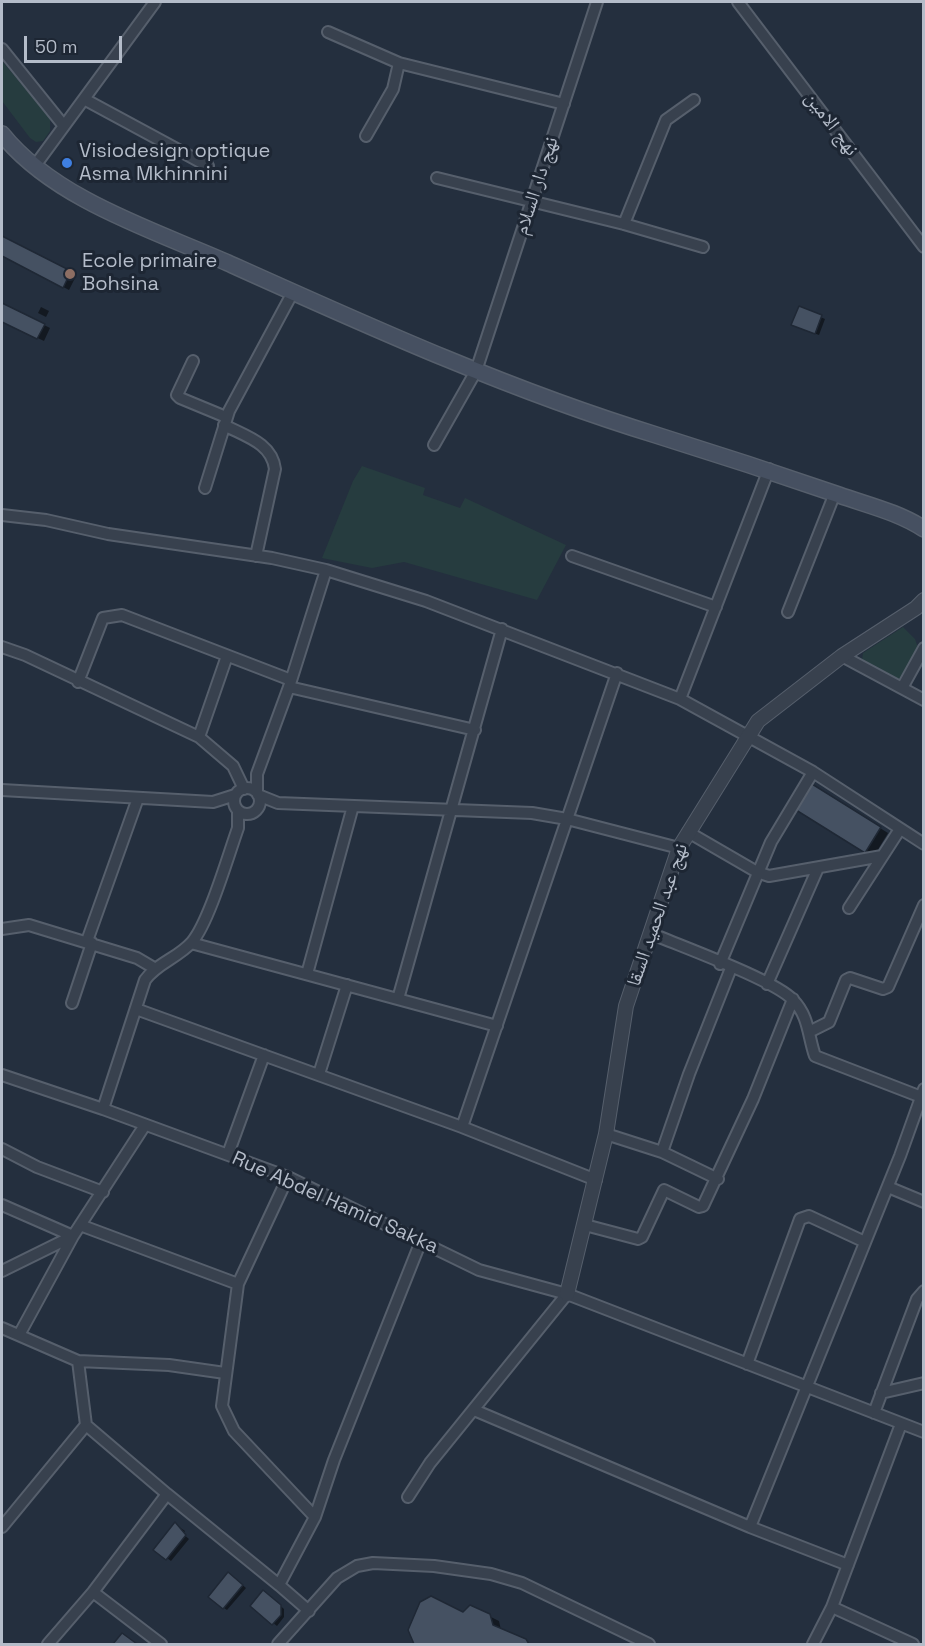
<!DOCTYPE html>
<html>
<head>
<meta charset="utf-8">
<style>
  body { margin:0 }
  #map { position:relative; width:925px; height:1646px; overflow:hidden; background:#242f3e; font-family:"Space Grotesk",sans-serif }
  canvas { display:block }
  .frame { position:absolute; inset:0; border:3px solid #b4bcc9; pointer-events:none }
  .scale { position:absolute; left:24px; top:36px; width:98px; height:27px; box-sizing:border-box; border:3px solid #b4bcc9; border-top:0; padding-left:8px; font-size:18px; line-height:21px; white-space:nowrap; color:#b4bcc9; -webkit-text-stroke:4px #1d2633; paint-order:stroke }
</style>
</head>
<body>
<div id="map">
<canvas width="925" height="1646"></canvas>
<div class="frame"></div>
<div class="scale">50 m</div>
</div>
<script>
const g = document.querySelector('canvas').getContext('2d');
g.lineJoin = 'round';
function fillPath(path, color) { g.fillStyle = color; g.fill(path, 'evenodd'); }
function trace(path, color, width, dash) { g.strokeStyle = color; g.lineWidth = width; g.lineCap = dash ? 'butt' : 'round'; g.setLineDash(dash || []); g.stroke(path); }
function drawText(font, color, halo, rows, align = 'center') {
  g.font = font + ' "Space Grotesk","Noto Naskh Arabic",sans-serif'; g.lineWidth = 6; g.setLineDash([]); g.textBaseline = 'middle'; g.strokeStyle = halo; g.fillStyle = color; for (const [text, x, y, turn = 0] of rows) {
    g.save(); g.translate(x, y); g.rotate((+turn || 0) * Math.PI / 180); g.textAlign = isNaN(turn) ? turn : align; if (halo) g.strokeText(text, 0, 0); g.fillText(text, 0, 0); g.restore();
  }
}
const green = new Path2D(`
  M 2,61 L 50,118 L 50,131 L 43,141 L 36,142 L 30,138 L 2,101 Z
  M 362,466 L 425,488 L 423,495 L 460,508 L 465,498 L 566,545 L 537,600 L 404,562 L 372,568 L 322,558 L 353,481 Z
  M 903,627 L 915,639 L 918,648 L 903,677 L 898,679 L 862,660 L 863,653 Z`);
const shadow = new Path2D(`
  M 2,238 L 76,276 L 69,290 L 2,255 Z
  M 2,304 L 50,328 L 44,341 L 2,321 Z
  M 41,307 L 49,311 L 46,317 L 38,313 Z
  M 800,308 L 825,319 L 819,335 L 797,327 Z
  M 812,786 L 888,833 L 874,856 L 798,810 Z
  M 175,1524 L 185,1531 L 183,1534 L 189,1539 L 171,1561 L 155,1549 Z
  M 232,1576 L 246,1588 L 227,1610 L 224,1608 Z
  M 267,1594 L 284,1609 L 284,1617 L 277,1626 L 252,1606 Z
  M 463,1614 L 489,1616 L 499,1621 L 501,1630 L 531,1644 L 416,1644 L 410,1630 Z`);
const building = new Path2D(`
  M 2,236 L 71,271 L 63,288 L 2,256 Z
  M 2,303 L 45,324 L 37,339 L 2,322 Z
  M 799,306 L 822,315 L 815,334 L 791,325 Z
  M 812,784 L 881,827 L 865,853 L 796,810 Z
  M 175,1522 L 186,1535 L 166,1560 L 153,1550 Z
  M 228,1572 L 243,1585 L 223,1609 L 208,1597 Z
  M 263,1590 L 281,1605 L 281,1615 L 272,1625 L 250,1606 Z
  M 431,1596 L 463,1612 L 470,1605 L 490,1614 L 493,1625 L 526,1639 L 529,1644 L 414,1644 L 408,1630 L 420,1602 Z
  M 122,1633 L 137,1644 L 113,1644 Z`);
const minor = new Path2D(`
  M 738,2 L 924,247
  M 328,32 L 399,63
  M 2,49 L 64,126
  M 84,99 L 208,166
  M 366,136 L 393,89 L 399,63 L 564,104
  M 34,167 L 155,2
  M 437,178 L 624,224 L 703,247
  M 624,224 L 666,120 L 694,100
  M 193,361 L 177,395 L 180,398 L 226,417
  M 224,425 C 245,436 272,443 275,469 L 256,556
  M 434,445 L 476,371 L 597,2
  M 205,488 L 229,411 L 293,292
  M 2,515 L 46,520 L 108,534 L 272,558 L 326,570 L 426,601 L 680,699 L 813,772 L 924,844
  M 572,556 L 716,607
  M 788,612 L 835,493
  M 2,647 L 25,655 L 199,737 L 233,766 L 244,789
  M 842,656 L 924,700
  M 78,682 L 103,618 L 122,615 L 291,680
  M 289,687 L 475,730
  M 902,688 L 924,648
  M 680,699 L 769,469
  M 199,737 L 227,656
  M234 801a13 13 0 1 1 26 0a13 13 0 1 1-26 0Z
  M 2,790 L 213,802 L 235,795
  M 257,793 L 257,774 L 289,687 L 326,570
  M 258,795 L 278,803 L 532,813 L 567,819 L 679,848
  M 688,832 L 757,872 L 769,876 L 882,856
  M 849,908 L 900,829
  M 2,929 L 29,925 L 137,958 L 154,968
  M 650,933 C 680,946 775,980 793,1000 C 809,1016 808,1036 815,1056 L 924,1098
  M 87,941 L 138,798
  M 191,943 L 497,1026
  M 720,964 L 771,842 L 813,772
  M 307,974 L 353,806
  M 767,984 L 818,868
  M 398,999 L 502,629
  M 72,1003 L 92,943
  M 136,1009 L 462,1127 L 596,1180
  M 809,1032 L 829,1022 L 846,980 L 850,978 L 883,989 L 888,987 L 924,905
  M 319,1074 L 347,985
  M 2,1075 L 103,1109 L 288,1177 L 479,1270 L 567,1294 L 924,1432
  M 103,1109 L 145,980 C 157,963 178,958 192,942 C 209,922 228,856 238,828 L 238,811
  M 462,1127 L 617,673
  M 606,1134 L 662,1152 L 718,1179
  M 2,1149 L 37,1167 L 103,1192
  M 662,1152 L 689,1074 L 731,968
  M 228,1154 L 264,1055
  M 288,1177 L 238,1284 L 222,1406 L 234,1431 L 315,1517
  M 888,1187 L 924,1202
  M 2,1205 L 73,1236
  M 80,1225 L 238,1284
  M 585,1225 L 638,1239 L 642,1237 L 664,1190 L 699,1207 L 703,1206 L 753,1099 L 793,999
  M 2,1271 L 73,1236
  M 2,1328 L 78,1361 L 169,1365 L 225,1373
  M 19,1335 L 73,1236 L 145,1125
  M 78,1361 L 86,1425
  M 747,1364 L 800,1219 L 809,1216 L 865,1242
  M 881,1393 L 924,1383
  M 474,1410 L 750,1527 L 848,1565
  M 874,1413 L 917,1299 L 924,1291
  M 408,1497 L 430,1463 L 567,1294
  M 2,1527 L 86,1425 L 167,1494 L 279,1585 L 315,1517 L 334,1460 L 421,1241
  M 750,1527 L 900,1156 L 924,1089
  M 279,1585 L 309,1611
  M 93,1592 L 161,1644
  M 832,1607 L 913,1644
  M 48,1644 L 93,1592 L 167,1494
  M 278,1644 L 337,1578 L 357,1566 L 373,1563 L 434,1566 L 491,1574 L 522,1583 L 649,1644
  M 813,1644 L 832,1607 L 901,1424`);
const tertiary = new Path2D(`
  M 567,1294 L 606,1134 L 626,1006 L 679,848 L 758,721 L 842,656 L 916,608 L 924,600`);
const secondary = new Path2D(`
  M 2,134 C 54,199 153,230 228,263 C 368,326 509,390 656,435 C 717,454 778,474 839,495 C 867,505 898,512 924,529`);
const markers = [
  [67,163,6,"#3f7fe0"],
  [70,274,6,"#8d6e63"]
];
const streetNames = [
  ["نهج الامين",831,124,53],
  ["نهج دار السلام",537,186,-72],
  ["نهج عبد الحميد السقا",658,915,-71],
  ["Rue Abdel Hamid Sakka",335,1203,24]
];
const poiNames = [
  ["Visiodesign optique",79,152],
  ["Asma Mkhinnini",79,175],
  ["Ecole primaire",82,262],
  ["Bohsina",82,285]
];
fillPath(green, '#263c3f');
fillPath(shadow, '#0007');
fillPath(building, '#455162');
trace(building, '#1f2835', 1.5);
trace(minor, '#565f6c', 14);
trace(tertiary, '#565f6c', 16);
trace(secondary, '#565f6c', 18);
trace(minor, '#38414e', 10);
trace(tertiary, '#38414e', 14);
trace(secondary, '#465061', 15);
for (const [x, y, r, color] of markers) { const dot = new Path2D(); dot.arc(x, y, r, 0, 2 * Math.PI); g.fillStyle = color; g.fill(dot); trace(dot, '#1d2633', 2); }
drawText('20px', '#b4bcc9', '#1d2633', streetNames);
drawText('20px', '#b4bcc9', '#1d2633', poiNames, 'left');
</script>
</body>
</html>
